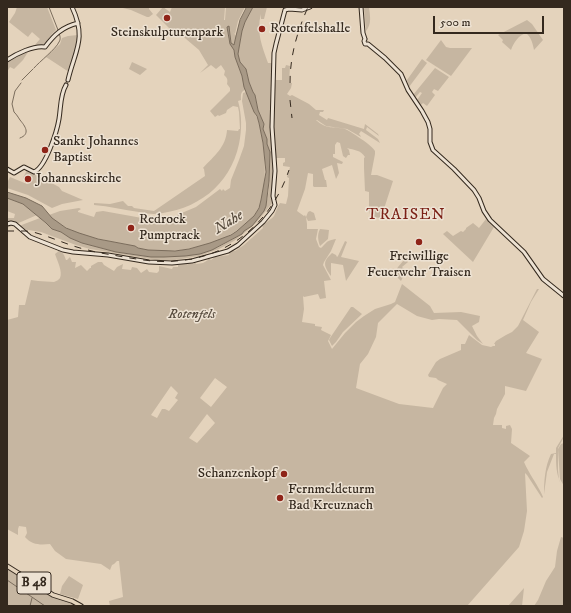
<!DOCTYPE html>
<html>
<head>
<meta charset="utf-8">
<style>
  body { margin:0 }
  #map { position:relative; width:571px; height:613px; overflow:hidden; background:#e4d3bc; font-family:"IM FELL DW Pica",serif }
  canvas { display:block }
  .frame { position:absolute; inset:0; border:8px solid #34291e; pointer-events:none }
  .scale { position:absolute; left:433px; top:16px; width:111px; height:18px; box-sizing:border-box; border:2px solid #34291e; border-top:0; padding-left:5px; font-size:12px; line-height:14px; white-space:nowrap; color:#34291e; -webkit-text-stroke:3px #ede2d3; paint-order:stroke }
</style>
</head>
<body>
<div id="map">
<canvas width="571" height="613"></canvas>
<div class="frame"></div>
<div class="scale">500 m</div>
</div>
<script>
const g = document.querySelector('canvas').getContext('2d');
g.lineJoin = 'round';
function fillPath(path, color) { g.fillStyle = color; g.fill(path, 'evenodd'); }
function trace(path, color, width, dash) { g.strokeStyle = color; g.lineWidth = width; g.lineCap = dash ? 'butt' : 'round'; g.setLineDash(dash || []); g.stroke(path); }
function drawText(font, color, halo, rows, align = 'center') {
  g.font = font + ' "IM FELL DW Pica",serif'; g.lineWidth = 3; g.setLineDash([]); g.textBaseline = 'middle'; g.strokeStyle = halo; g.fillStyle = color; for (const [text, x, y, turn = 0] of rows) {
    g.save(); g.translate(x, y); g.rotate((+turn || 0) * Math.PI / 180); g.textAlign = isNaN(turn) ? turn : align; if (halo) g.strokeText(text, 0, 0); g.fillText(text, 0, 0); g.restore();
  }
}
const green = new Path2D(`
  M 17,7 L 47,7 L 56,30 L 52,34 L 45,44 L 35,47 L 34,46 L 40,39 L 32,32 L 28,37 L 9,22 L 15,13 Z
  M 119,7 L 149,7 L 149,9 L 153,14 L 149,17 L 147,17 L 131,10 Z
  M 163,7 L 170,12 L 172,7 L 225,7 L 224,20 L 225,20 L 226,7 L 245,7 L 238,21 L 235,34 L 233,32 L 236,36 L 234,45 L 231,43 L 230,29 L 227,27 L 229,40 L 234,50 L 235,57 L 242,76 L 245,90 C 240,92 241,96 241,100 L 238,101 C 242,115 242,130 239,144 C 230,186 196,211 154,214 C 149,214 144,213 139,212 C 124,210 109,206 94,205 L 94,203 L 110,204 L 123,201 L 128,206 L 132,206 L 134,208 L 154,211 L 205,176 L 204,169 L 203,168 C 214,156 226,147 227,130 L 238,131 L 239,129 L 240,129 L 239,112 L 238,107 L 233,106 L 227,110 L 226,113 L 219,116 L 218,115 L 215,117 L 210,111 L 230,91 L 230,88 L 227,84 C 228,79 227,78 224,75 L 225,71 L 221,65 L 216,69 L 211,65 L 200,73 L 208,65 L 199,50 L 179,33 L 180,28 L 176,35 L 156,15 Z
  M 253,7 L 267,7 L 264,19 L 261,19 L 261,14 C 256,32 262,46 268,63 L 272,63 L 273,79 L 272,88 L 271,128 L 273,168 L 273,202 L 256,223 L 243,234 L 234,241 L 219,249 L 199,256 L 175,260 L 157,260 L 90,249 L 76,245 L 41,232 L 22,229 L 19,226 L 40,218 L 52,229 L 61,232 L 70,238 L 82,243 L 116,252 L 151,257 L 164,257 L 185,256 L 217,248 L 242,234 L 244,231 L 252,226 L 264,211 L 266,206 L 269,189 L 270,152 L 267,144 L 267,139 L 263,129 L 264,124 L 258,110 L 255,95 L 253,92 L 249,82 L 246,69 L 240,62 L 238,54 L 239,48 L 242,31 L 245,22 Z
  M 365,7 L 369,7 C 370,16 372,24 366,31 L 364,9 Z
  M 527,20 L 532,24 L 543,40 L 534,50 C 533,44 531,37 526,33 C 518,36 514,42 511,50 L 502,42 L 503,40 L 498,35 Z
  M 78,35 L 76,48 L 69,72 L 46,57 L 60,44 L 62,38 L 68,36 Z
  M 441,40 L 446,47 L 450,48 L 472,48 L 451,76 L 426,60 Z
  M 28,52 L 23,60 L 14,69 L 10,67 L 7,72 L 7,61 L 13,57 Z
  M 422,59 L 427,63 L 409,87 L 407,80 Z
  M 132,62 L 147,69 L 140,75 L 129,69 Z
  M 286,65 L 290,66 L 289,83 L 292,83 L 291,88 L 287,94 L 290,96 L 292,95 L 309,104 L 316,110 L 324,110 L 323,112 L 320,112 L 319,115 L 327,120 L 328,118 L 364,129 L 365,124 L 378,134 L 379,136 L 367,127 L 366,130 L 378,139 L 380,143 L 361,131 L 359,134 L 360,135 L 361,137 L 347,129 L 326,126 L 317,120 L 316,120 C 327,130 333,126 345,129 C 350,131 373,146 375,151 C 375,152 375,153 375,154 L 371,175 L 377,175 L 393,181 L 381,218 L 372,217 L 370,215 L 369,207 L 369,192 L 365,191 L 364,168 L 364,158 L 365,157 C 361,150 354,150 347,148 L 349,150 L 350,155 L 348,155 L 346,158 L 343,156 L 340,143 L 337,142 L 335,145 L 335,154 L 333,154 L 333,157 L 343,162 L 342,164 L 337,163 L 339,173 L 336,179 L 332,165 L 322,169 L 325,180 L 326,180 L 327,187 L 314,187 L 313,186 L 313,174 L 308,173 L 305,189 L 297,211 L 304,216 L 305,215 L 306,217 L 308,212 L 310,211 L 314,213 L 316,220 L 308,221 L 306,217 L 307,224 L 307,229 L 318,229 L 316,239 L 319,247 L 321,248 C 328,242 325,241 336,239 L 331,251 L 324,262 L 323,265 L 331,280 L 324,281 L 326,298 L 320,299 L 318,294 L 304,297 L 303,296 L 304,309 L 302,322 L 315,324 L 315,326 L 322,327 L 321,330 L 331,335 L 328,341 L 332,349 L 345,333 L 356,322 L 364,316 L 375,309 L 391,304 L 395,302 L 402,284 L 430,306 L 434,313 L 461,312 L 480,316 L 479,322 L 472,326 L 477,336 L 483,344 L 477,340 L 457,320 L 439,319 L 432,320 L 417,316 L 397,304 L 378,323 L 376,337 L 368,354 L 360,364 L 356,388 L 399,404 L 433,408 L 443,388 L 447,384 L 438,380 L 436,378 L 429,377 L 428,375 L 436,362 L 440,359 L 461,350 L 461,344 L 465,344 L 469,335 L 482,345 L 491,347 L 493,346 L 495,346 L 495,344 L 494,344 L 496,341 L 506,335 L 512,332 L 518,326 L 537,289 L 539,289 L 531,302 L 523,320 L 539,332 L 526,353 L 542,359 L 526,391 L 505,386 L 505,394 L 497,409 L 496,414 L 494,418 L 493,425 L 502,425 L 502,428 L 506,429 L 506,426 L 510,425 L 512,429 L 511,443 L 530,456 L 524,462 C 529,474 538,485 543,497 L 542,498 L 527,475 L 525,473 L 527,511 L 524,531 L 519,547 L 467,606 L 110,606 L 109,601 L 123,597 L 119,561 L 117,561 L 114,564 L 112,565 L 110,570 L 101,564 L 66,559 L 55,551 L 50,544 C 40,545 32,545 25,537 L 27,533 L 26,527 L 19,526 L 18,529 L 18,535 L 7,529 L 7,320 L 18,317 L 19,305 L 25,305 L 31,280 L 38,281 L 54,282 C 56,281 59,280 60,278 C 63,272 57,260 55,254 L 60,250 L 64,255 L 66,260 L 67,260 L 70,257 L 72,262 L 76,262 L 75,268 L 81,265 L 87,271 L 90,268 L 91,268 L 91,266 L 98,262 L 102,262 L 104,265 L 114,271 L 117,267 L 123,264 L 122,269 L 131,270 L 132,267 L 137,268 L 141,273 L 147,269 L 149,272 L 157,273 L 159,271 L 159,266 L 172,269 L 173,267 L 178,267 L 178,265 L 187,263 L 188,265 L 188,263 L 194,264 L 194,262 L 195,262 L 196,264 L 203,263 L 208,260 L 208,258 L 211,260 L 215,257 L 229,255 L 230,252 L 234,250 L 234,251 L 235,251 L 244,245 L 263,228 L 262,226 C 265,222 270,221 274,216 C 276,212 277,207 280,203 L 286,204 L 288,196 L 289,178 L 287,177 L 290,167 L 283,166 L 283,163 L 285,162 L 285,158 L 275,158 L 273,126 L 274,86 L 275,86 L 276,80 L 282,80 L 282,68 L 285,68 ZM 215,378 L 227,387 L 211,407 L 200,398 ZM 171,386 L 178,393 L 175,398 L 178,400 L 169,411 L 165,409 L 162,409 L 157,418 L 151,415 ZM 207,414 L 215,423 L 197,443 L 189,438 Z
  M 435,68 L 449,77 L 438,91 L 434,89 L 432,92 L 435,95 L 427,106 L 423,103 L 421,105 L 417,100 L 422,93 L 420,92 L 415,98 L 413,95 Z
  M 246,92 C 248,97 250,101 252,106 C 252,108 253,110 254,112 C 256,116 258,118 259,123 C 265,146 270,194 255,214 C 253,218 249,220 246,223 C 230,238 213,243 192,248 C 179,251 147,254 135,246 C 106,240 71,237 49,215 L 60,211 L 79,208 L 81,209 L 78,211 L 78,212 L 94,217 L 96,212 L 103,211 L 142,218 L 142,219 L 177,221 L 179,220 L 177,215 L 196,207 L 220,189 L 222,191 L 223,189 L 225,191 L 230,188 L 231,180 L 239,160 L 244,146 L 246,130 L 246,123 L 242,101 L 243,93 Z
  M 27,170 L 59,187 L 62,191 L 83,200 L 62,204 L 52,208 L 28,195 L 7,188 L 7,183 L 10,177 L 27,184 L 28,184 L 23,178 Z
  M 7,198 L 23,204 L 37,215 L 7,228 L 7,218 L 14,218 L 15,214 L 7,211 Z
  M 486,219 L 494,227 L 473,262 L 443,234 L 447,231 L 453,236 L 461,231 L 463,232 L 466,229 L 466,228 L 473,223 L 479,228 Z
  M 320,229 L 329,230 L 328,239 L 320,246 C 318,240 317,235 320,229 Z
  M 345,241 L 347,242 L 341,257 L 359,261 L 346,281 L 343,265 L 331,263 L 331,276 C 324,266 322,262 332,253 L 336,255 L 337,257 L 338,256 Z
  M 404,260 L 408,262 L 402,267 L 406,271 L 401,281 L 394,274 L 398,267 Z
  M 351,307 L 353,307 L 362,314 L 343,332 L 336,342 L 332,346 L 329,340 L 330,338 Z
  M 564,435 L 564,437 L 558,448 L 558,470 L 559,480 L 561,484 C 556,474 556,464 556,454 L 554,454 L 547,472 L 544,494 C 544,481 545,466 551,454 L 556,453 L 556,448 Z
  M 564,443 L 564,486 L 560,479 L 558,449 L 561,444 Z
  M 561,537 L 564,538 L 564,606 L 534,606 L 538,600 L 546,581 L 555,567 L 557,551 Z
  M 7,568 L 47,594 L 72,602 L 80,606 L 7,606 Z
  M 69,576 L 83,585 L 78,599 L 60,594 L 62,586 Z
  M 524,588 L 522,606 L 508,606 Z`);
const water = new Path2D(`
  M 247,7 L 253,7 L 245,22 L 242,31 L 239,48 L 238,54 L 240,62 L 246,69 L 249,82 L 253,92 L 255,95 L 258,110 L 264,124 L 263,129 L 267,139 L 267,144 L 270,152 L 269,181 L 266,206 L 264,211 L 252,226 L 244,231 L 242,234 L 212,250 L 200,254 L 185,256 L 164,257 L 151,257 L 116,252 L 82,243 L 70,238 L 61,232 L 52,229 L 46,223 L 23,204 L 7,198 L 7,192 L 26,198 L 42,206 L 52,218 L 66,228 L 79,233 L 98,239 L 135,246 L 138,248 L 148,250 L 175,251 L 189,249 L 210,243 L 231,235 L 237,231 L 254,216 L 259,208 L 261,200 L 266,172 L 263,143 L 259,123 L 257,116 L 254,112 L 244,87 L 242,76 L 235,57 L 234,50 L 230,44 L 227,27 L 229,26 L 231,43 L 234,45 L 236,36 L 240,20 Z`);
const stream = new Path2D(`
  M 49,7 L 58,30
  M 34,68 C 39,62 56,49 59,42 C 61,39 60,36 59,33
  M 22,80 L 33,69
  M 20,138 C 31,134 25,126 20,120 C 18,117 17,115 14,112 L 12,104 L 15,91 L 21,83
  M 7,580 L 45,606
  M 30,606 L 32,598`);
const secondary = new Path2D(`
  M 361,7 L 363,33 L 365,39
  M 365,39 L 364,41 L 365,44 L 368,44 L 385,58 L 401,74 L 408,90 L 422,111 L 428,122 L 430,129 L 430,142 L 433,150 L 454,169 L 474,190 L 479,198 L 484,211 L 490,220 L 524,252 L 543,279 L 564,296
  M 7,60 C 16,54 34,45 45,47 C 54,35 62,27 78,23
  M 68,80 C 75,50 87,39 72,7
  M 7,169 L 14,173 L 24,167 L 34,172 C 46,167 57,131 59,119 C 61,107 60,95 66,85
  M 7,224 L 11,223 L 15,224 L 30,237 L 63,250 L 73,252 L 108,255 L 149,262 L 172,263 L 192,261 L 228,251 L 238,245 L 263,222 L 272,211 L 275,205 L 273,196 L 275,171 L 272,127 L 274,53 L 276,44 L 285,10 L 289,9 L 302,10 L 310,7`);
const primary = new Path2D(`
  M 7,566 L 53,595 L 72,601 L 81,606`);
const rail = new Path2D(`
  M 290,83 C 290,56 297,32 308,7
  M 290,100 L 292,118
  M 7,231 L 26,231 L 33,232 C 52,237 69,246 88,250 C 98,253 108,254 118,256 C 137,259 156,263 175,261 C 230,258 272,221 289,170`);
const markers = [
  [167,18,4,"#8f2418"],
  [262,29,4,"#8f2418"],
  [45,150,4,"#8f2418"],
  [28,179,4,"#8f2418"],
  [131,228,4,"#8f2418"],
  [419,242,4,"#8f2418"],
  [284,474,4,"#8f2418"],
  [280,498,4,"#8f2418"]
];
const shields = [
  [34,583,34]
];
const shieldNames = [
  ["B 48",34,583]
];
const poiNames = [
  ["Rotenfelshalle",270,29],
  ["Steinskulpturenpark",167,33,"center"],
  ["Sankt Johannes",53,142],
  ["Baptist",53,158],
  ["Johanneskirche",36,179],
  ["Redrock",139,220],
  ["Pumptrack",139,236],
  ["Freiwillige",419,257,"center"],
  ["Feuerwehr Traisen",419,273,"center"],
  ["Schanzenkopf",276,474,"right"],
  ["Fernmeldeturm",288,490],
  ["Bad Kreuznach",288,506]
];
const parkNames = [
  ["Rotenfels",192,315]
];
const waterNames = [
  ["Nahe",229,223,-32]
];
const quarterNames = [
  ["TRAISEN",406,216]
];
fillPath(green, '#c6b6a1');
fillPath(water, '#a89986');
trace(water, '#7a6c5c', 1);
trace(stream, '#7a6c5c', 1);
trace(secondary, '#34291e', 5);
trace(primary, '#34291e', 5.5);
trace(secondary, '#ede2d3', 3);
trace(primary, '#e4d3bc', 3.5);
trace(rail, '#34291e', 1, [7, 7]);
for (const [x, y, r, color] of markers) { const dot = new Path2D(); dot.arc(x, y, r, 0, 2 * Math.PI); g.fillStyle = color; g.fill(dot); trace(dot, '#ede2d3', 1.5); }
for (const [x, y, w] of shields) { const box = new Path2D(); box.roundRect(x - w / 2, y - 11, w, 22, 3); g.fillStyle = '#ede2d3'; g.fill(box); trace(box, '#34291e', 1); }
drawText('bold 13px', '#34291e', null, shieldNames);
drawText('14px', '#34291e', '#ede2d3', poiNames, 'left');
drawText('italic 14px', '#584c3f', '#ede2d3', parkNames);
drawText('italic 15px', '#574b3d', '#ede2d3', waterNames);
g.letterSpacing = '1px';
drawText('16px', '#7a1f14', '#ede2d3', quarterNames);
g.letterSpacing = '0px';
</script>
</body>
</html>
